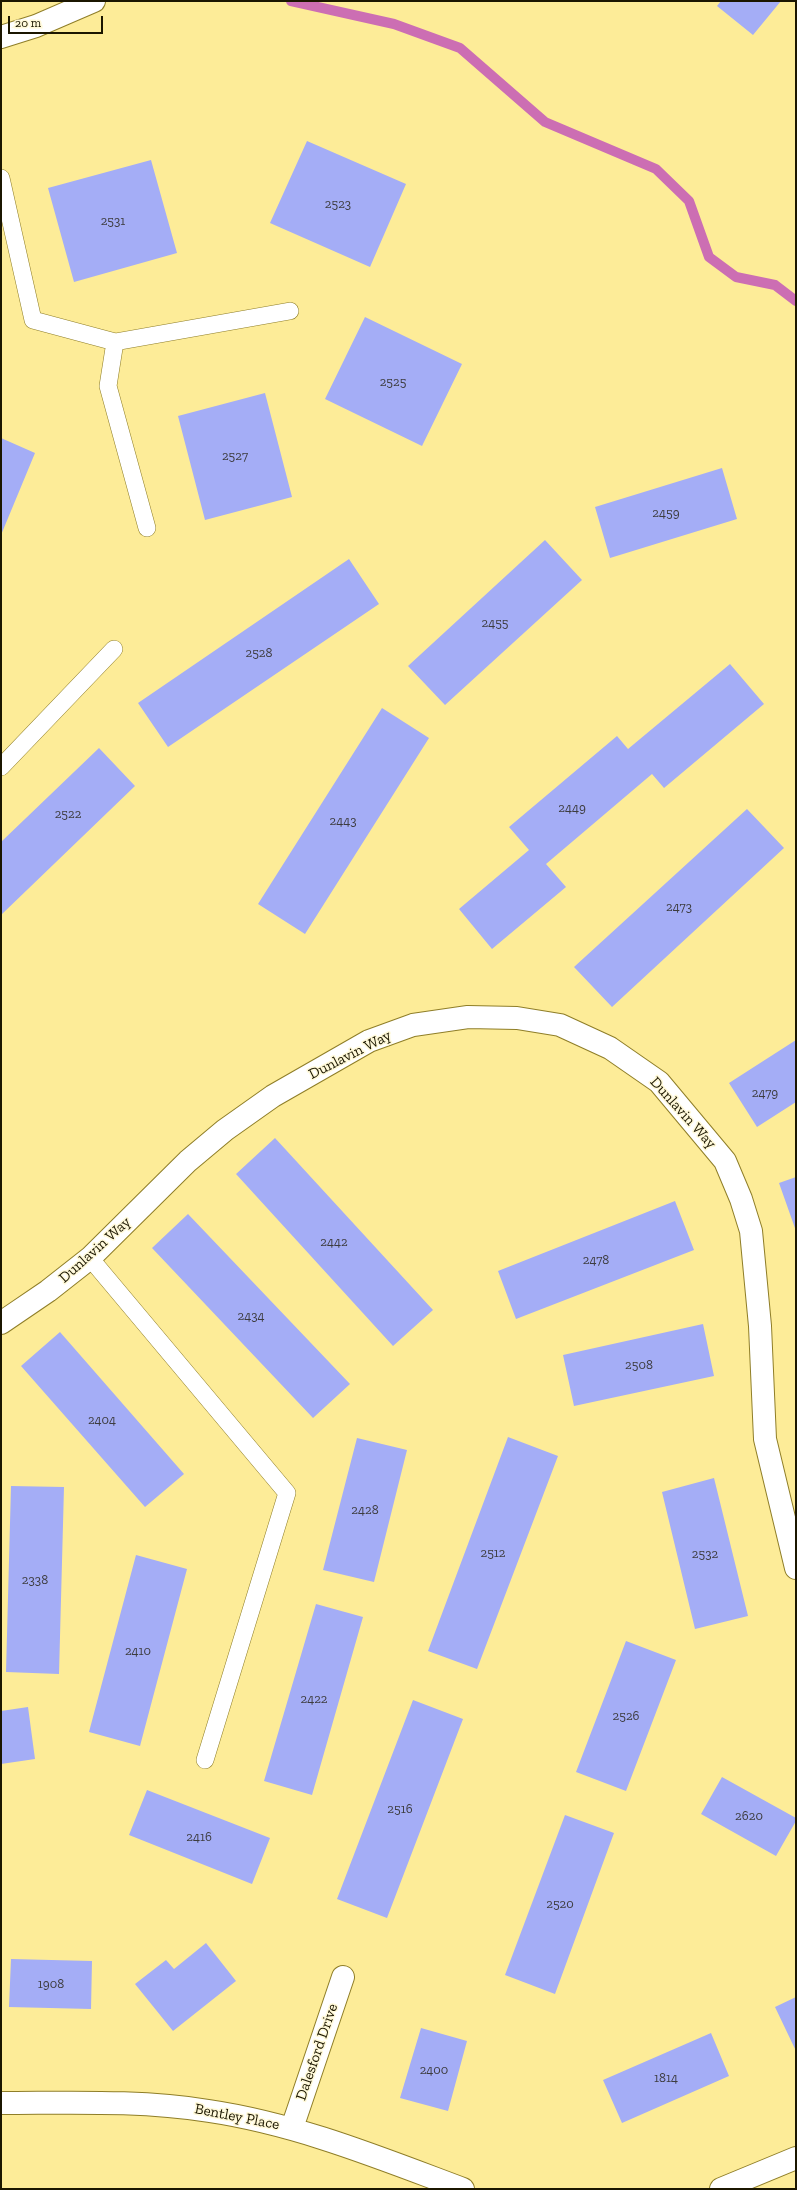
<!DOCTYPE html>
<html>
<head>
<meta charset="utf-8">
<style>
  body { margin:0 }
  #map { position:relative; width:797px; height:2190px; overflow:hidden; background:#fdec98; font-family:"Zilla Slab",serif }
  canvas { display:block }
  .frame { position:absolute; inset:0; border:2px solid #1b1600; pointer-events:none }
  .scale { position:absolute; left:8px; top:16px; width:95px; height:18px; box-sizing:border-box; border:2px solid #1b1600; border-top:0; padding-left:5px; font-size:12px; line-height:14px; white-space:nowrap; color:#1b1600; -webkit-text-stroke:3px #fff9d9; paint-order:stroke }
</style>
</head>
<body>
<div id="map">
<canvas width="797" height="2190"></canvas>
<div class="frame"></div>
<div class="scale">20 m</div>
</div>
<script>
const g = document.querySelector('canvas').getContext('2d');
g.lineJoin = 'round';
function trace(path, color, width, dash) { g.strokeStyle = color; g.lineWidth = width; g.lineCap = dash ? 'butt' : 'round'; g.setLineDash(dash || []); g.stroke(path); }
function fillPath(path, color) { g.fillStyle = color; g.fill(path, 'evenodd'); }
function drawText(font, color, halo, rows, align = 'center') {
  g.font = font + ' "Zilla Slab",serif'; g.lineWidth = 3; g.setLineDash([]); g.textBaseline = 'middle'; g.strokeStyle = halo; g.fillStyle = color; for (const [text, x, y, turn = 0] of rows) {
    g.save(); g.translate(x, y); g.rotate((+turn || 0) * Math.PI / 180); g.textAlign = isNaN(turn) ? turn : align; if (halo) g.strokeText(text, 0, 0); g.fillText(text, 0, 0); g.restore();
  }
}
const stream = new Path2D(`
  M 291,1 L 394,24 L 460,48 L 545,122 L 656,169 L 689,201 L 709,257 L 736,277 L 775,285 L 796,301`);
const building = new Path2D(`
  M 721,1 L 781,1 L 753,35 L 717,6 Z
  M 307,141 L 406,184 L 370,267 L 270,223 Z
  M 151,160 L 177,253 L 74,282 L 48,188 Z
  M 365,317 L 462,364 L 422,446 L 325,399 Z
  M 265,393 L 292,497 L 205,520 L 178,416 Z
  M 1,438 L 35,453 L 1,535 Z
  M 722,468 L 737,519 L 610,558 L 595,507 Z
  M 545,540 L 582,580 L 445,705 L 408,666 Z
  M 349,559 L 379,604 L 168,747 L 138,703 Z
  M 730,664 L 764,704 L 664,788 L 652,774 L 546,864 L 566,887 L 492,949 L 459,909 L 529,850 L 509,827 L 617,736 L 628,749 Z
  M 382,708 L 429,738 L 305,934 L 258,904 Z
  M 99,748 L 135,786 L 1,915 L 1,842 Z
  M 747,809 L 784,848 L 612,1007 L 574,967 Z
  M 796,1040 L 796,1102 L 757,1127 L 729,1083 Z
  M 275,1138 L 433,1310 L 393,1346 L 236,1174 Z
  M 796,1177 L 796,1231 L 779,1183 Z
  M 675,1201 L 694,1250 L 516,1319 L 498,1271 Z
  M 188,1214 L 350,1384 L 313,1418 L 152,1248 Z
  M 703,1324 L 714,1376 L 574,1406 L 563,1355 Z
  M 60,1332 L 184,1474 L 145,1507 L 21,1366 Z
  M 508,1437 L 558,1456 L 477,1669 L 428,1651 Z
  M 357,1438 L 407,1450 L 374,1582 L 323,1570 Z
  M 714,1478 L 748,1616 L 695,1629 L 662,1492 Z
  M 11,1486 L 64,1487 L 59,1674 L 6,1672 Z
  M 136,1555 L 187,1569 L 140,1746 L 89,1732 Z
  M 316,1604 L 363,1617 L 312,1795 L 264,1781 Z
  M 626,1641 L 676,1660 L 626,1791 L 576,1772 Z
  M 413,1700 L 463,1719 L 387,1918 L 337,1899 Z
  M 28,1707 L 35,1759 L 1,1764 L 1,1711 Z
  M 722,1777 L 796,1818 L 796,1821 L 776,1856 L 701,1814 Z
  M 147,1790 L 270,1838 L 252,1884 L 129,1835 Z
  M 565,1815 L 614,1833 L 555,1994 L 505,1975 Z
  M 206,1943 L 236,1981 L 173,2031 L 135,1984 L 166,1960 L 174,1969 Z
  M 11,1959 L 92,1961 L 91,2009 L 9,2007 Z
  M 796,1997 L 796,2051 L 775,2007 Z
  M 421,2028 L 467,2041 L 448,2111 L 400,2098 Z
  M 711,2033 L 729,2076 L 622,2123 L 603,2080 Z`);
const lane = new Path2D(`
  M 1,178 L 33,320 L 115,342 L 108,386 L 147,528
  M 115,342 L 290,311
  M 1,767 L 114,649
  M 90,1258 L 287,1493 L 205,1760`);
const street = new Path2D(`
  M 1,37 L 36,26 L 94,1
  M 1,1323 L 48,1291 L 90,1258 L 188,1161 L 225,1130 L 273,1096 L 369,1041 L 413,1025 L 468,1017 L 517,1018 L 560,1025 L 610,1048 L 659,1082 L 725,1161 L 741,1199 L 751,1231 L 760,1326 L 765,1439 L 796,1568
  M 1,2103 C 71,2103 140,2100 209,2111 C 297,2124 380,2158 463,2189
  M 292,2128 L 343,1977
  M 721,2189 L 796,2158`);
const numberNames = [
  ["2523",338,204],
  ["2531",113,221],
  ["2525",393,382],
  ["2527",235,456],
  ["2459",666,513],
  ["2455",495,623],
  ["2528",259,653],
  ["2449",572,808],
  ["2522",68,814],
  ["2443",343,821],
  ["2473",679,907],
  ["2479",765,1093],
  ["2442",334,1242],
  ["2478",596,1260],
  ["2434",251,1316],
  ["2508",639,1365],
  ["2404",102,1420],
  ["2428",365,1510],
  ["2512",493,1553],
  ["2532",705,1554],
  ["2338",35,1580],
  ["2410",138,1651],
  ["2422",314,1699],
  ["2526",626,1716],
  ["2516",400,1809],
  ["2620",749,1816],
  ["2416",199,1837],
  ["2520",560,1904],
  ["1908",51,1984],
  ["2400",434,2070],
  ["1814",666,2078]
];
const streetNames = [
  ["Dunlavin Way",350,1055,-27],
  ["Dunlavin Way",683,1113,48],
  ["Dunlavin Way",95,1250,-42],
  ["Dalesford Drive",317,2052,-71],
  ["Bentley Place",237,2117,11]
];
trace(stream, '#cc6eb3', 10);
fillPath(building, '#a4adf6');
trace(lane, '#8f7e28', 18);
trace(street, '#8f7e28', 24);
trace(lane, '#fff', 17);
trace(street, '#fff', 22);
drawText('13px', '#3d3c3e', null, numberNames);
drawText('15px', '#1b1600', '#fff9d9', streetNames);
</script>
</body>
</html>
